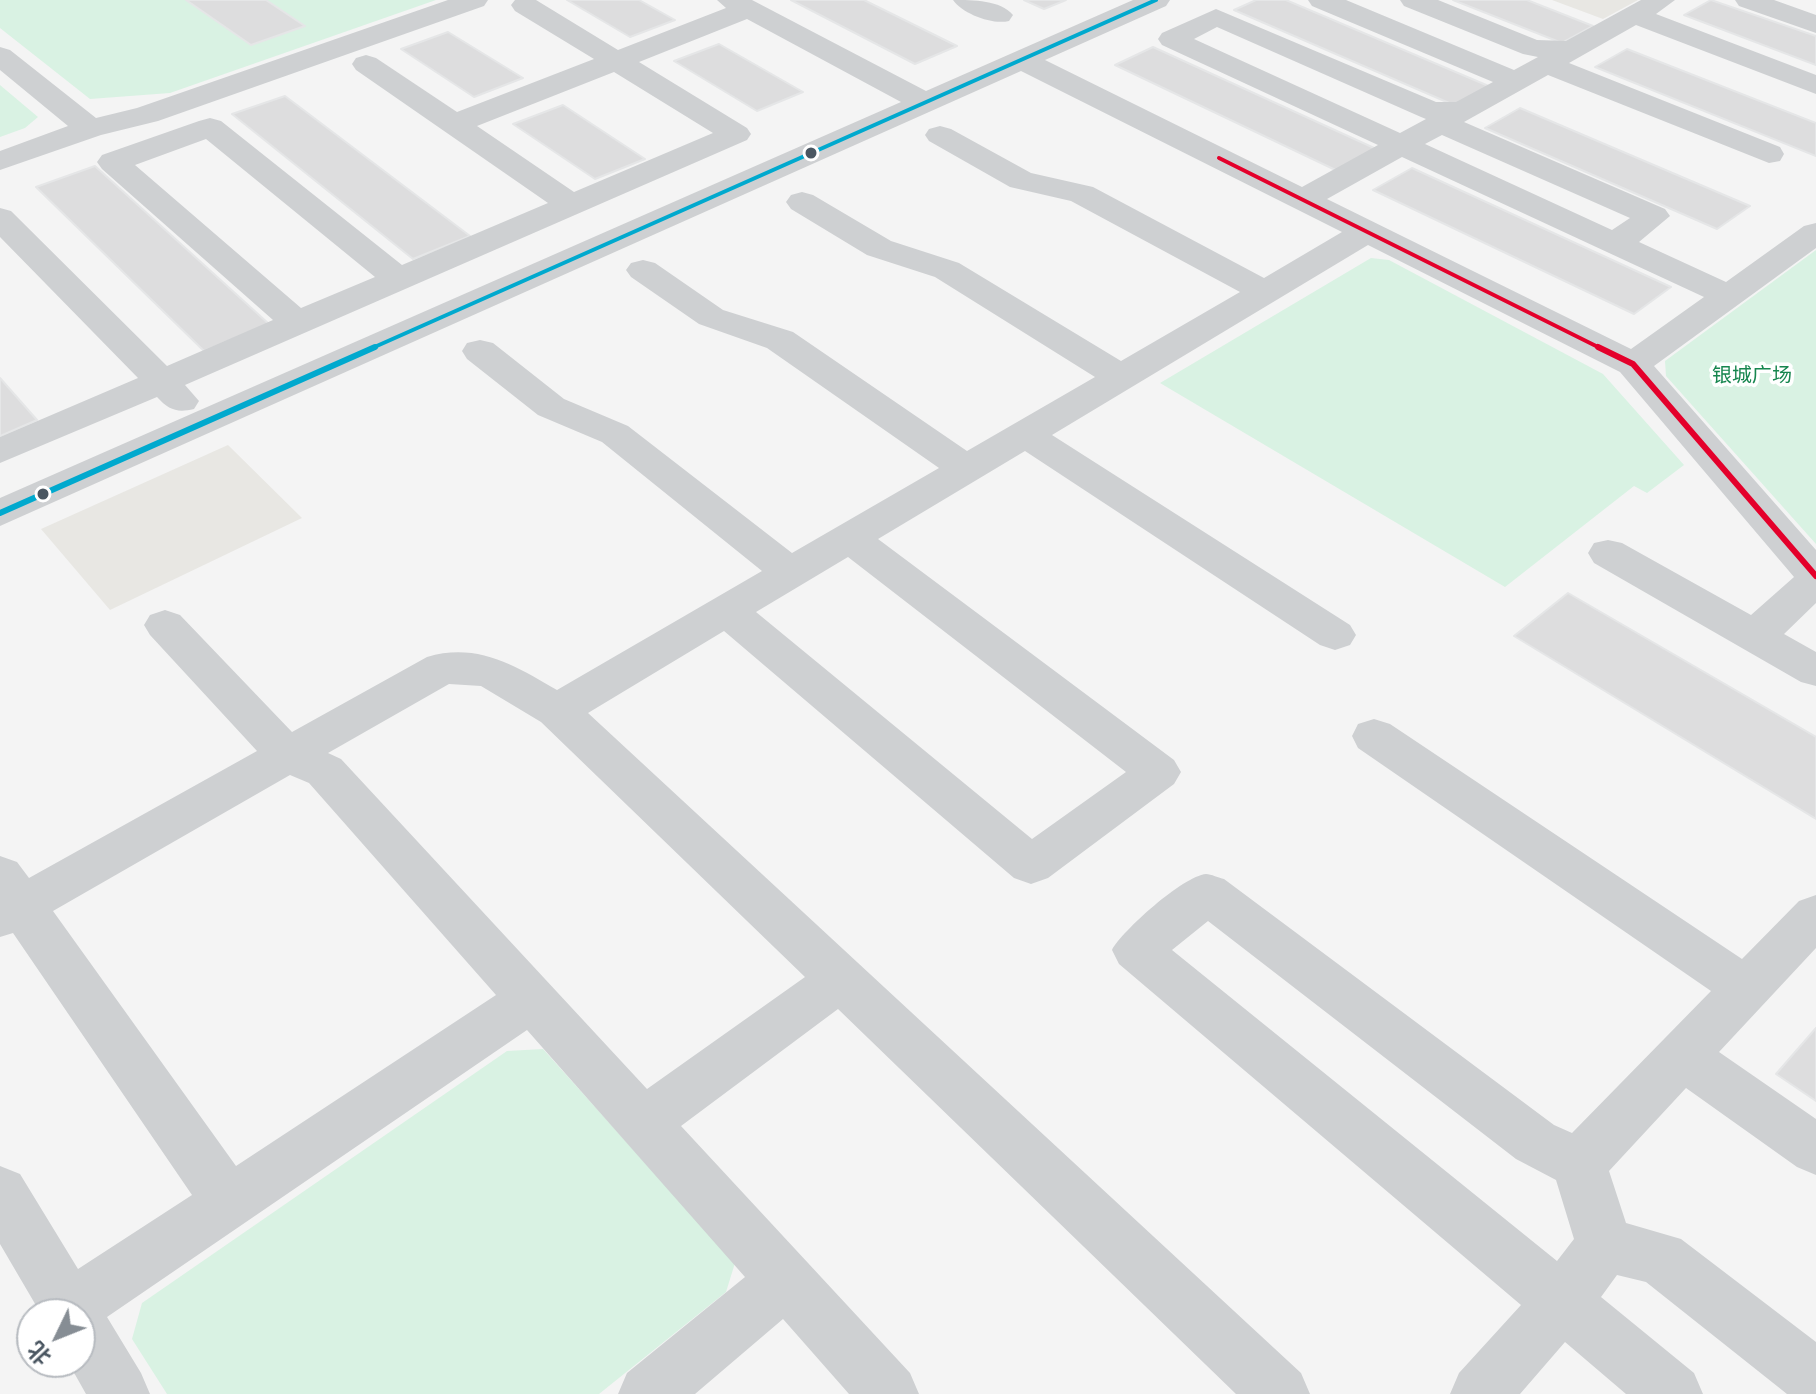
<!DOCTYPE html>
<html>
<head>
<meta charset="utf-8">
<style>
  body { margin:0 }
  #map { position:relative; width:1816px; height:1394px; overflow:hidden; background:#f4f4f4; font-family:Montserrat,"Noto Sans SC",sans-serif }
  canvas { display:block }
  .north { position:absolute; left:16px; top:1298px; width:80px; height:80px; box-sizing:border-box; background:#fff; border:2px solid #b7bbc0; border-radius:50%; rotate:227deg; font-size:22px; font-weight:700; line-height:32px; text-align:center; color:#4a5661 }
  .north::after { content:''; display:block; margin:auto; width:28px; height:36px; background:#868d94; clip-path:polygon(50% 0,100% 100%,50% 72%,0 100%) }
</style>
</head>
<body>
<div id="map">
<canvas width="1816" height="1394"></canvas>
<div class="north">北</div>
</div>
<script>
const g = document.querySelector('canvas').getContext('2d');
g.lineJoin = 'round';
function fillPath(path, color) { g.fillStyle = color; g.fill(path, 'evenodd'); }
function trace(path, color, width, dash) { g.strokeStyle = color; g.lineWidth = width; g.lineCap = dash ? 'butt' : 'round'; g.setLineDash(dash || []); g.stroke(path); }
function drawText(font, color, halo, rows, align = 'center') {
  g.font = font + ' Montserrat,"Noto Sans SC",sans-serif'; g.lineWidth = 7; g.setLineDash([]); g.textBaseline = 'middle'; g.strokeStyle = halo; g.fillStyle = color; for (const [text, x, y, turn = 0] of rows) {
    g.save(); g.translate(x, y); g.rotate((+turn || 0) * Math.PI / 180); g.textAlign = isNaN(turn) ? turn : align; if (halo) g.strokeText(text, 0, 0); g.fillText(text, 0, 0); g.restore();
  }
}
const commercial = new Path2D(`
  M 1552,0 L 1638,0 L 1603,19 Z
  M 228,445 L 302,518 L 110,610 L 41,529 Z`);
const green = new Path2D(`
  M 0,0 L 436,0 L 170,93 L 90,99 L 0,28 Z
  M 0,85 L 38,117 L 25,128 L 0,137 Z
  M 1816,250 L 1816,544 L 1666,376 L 1665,361 Z
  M 1371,258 L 1389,260 L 1603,374 L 1684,465 L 1647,493 L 1634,486 L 1505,587 L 1160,383 Z
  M 543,1049 L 735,1263 L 726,1292 L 599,1394 L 167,1394 L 132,1339 L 142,1303 L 507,1051 Z`);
const building = new Path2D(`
  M 186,0 L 266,0 L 305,26 L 251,45 Z
  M 567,0 L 639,0 L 675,20 L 630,37 Z
  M 791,0 L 864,0 L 957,46 L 915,64 Z
  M 1024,0 L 1066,0 L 1044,9 Z
  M 1256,0 L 1286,0 L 1498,90 L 1463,109 L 1234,10 Z
  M 1453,0 L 1527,0 L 1593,26 L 1562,43 Z
  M 1711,0 L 1816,36 L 1816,65 L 1684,15 Z
  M 448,32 L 523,78 L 474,97 L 401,49 Z
  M 719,44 L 803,92 L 757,111 L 674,61 Z
  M 1153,47 L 1385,153 L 1346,175 L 1115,65 Z
  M 1627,49 L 1816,123 L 1816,156 L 1595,67 Z
  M 285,96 L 470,236 L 413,259 L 232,114 Z
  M 563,105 L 645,159 L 595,179 L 513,124 Z
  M 1520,108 L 1750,206 L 1717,229 L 1485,128 Z
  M 95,166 L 269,324 L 204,351 L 36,187 Z
  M 1412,168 L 1671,287 L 1634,314 L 1373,190 Z
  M 0,378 L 37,420 L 0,436 Z
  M 1568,593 L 1816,737 L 1816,819 L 1514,636 Z
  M 1816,1028 L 1816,1101 L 1776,1074 Z`);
const minor = new Path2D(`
  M 448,0 L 488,0 L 484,6 L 158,121 L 101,135 L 0,170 L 0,151 L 68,126 L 0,70 L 0,47 L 10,50 L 96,118 L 137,108 Z
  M 515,0 L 536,0 L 618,50 L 726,8 L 717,0 L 752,0 L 926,91 L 1133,0 L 1170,0 L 1166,6 L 1045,60 L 1302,187 L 1378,145 L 1162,45 L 1158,39 L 1162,33 L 1216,9 L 1436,102 L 1456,102 L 1493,82 L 1312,6 L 1308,0 L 1346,0 L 1514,70 L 1538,57 L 1523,54 L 1404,6 L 1400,0 L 1438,0 L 1537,40 L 1566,41 L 1641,0 L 1675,0 L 1656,14 L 1816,75 L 1816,94 L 1636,25 L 1569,63 L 1780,147 L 1784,154 L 1780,161 L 1769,163 L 1548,75 L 1464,122 L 1665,209 L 1670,216 L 1639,242 L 1726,282 L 1804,226 L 1816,223 L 1816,248 L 1654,366 L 1816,550 L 1816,603 L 1784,634 L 1816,652 L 1816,686 L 1801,682 L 1594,563 L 1588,553 L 1594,543 L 1608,540 L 1622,543 L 1751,615 L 1794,577 L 1620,372 L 1368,245 L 1052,435 L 1350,625 L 1356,635 L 1350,645 L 1335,650 L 1320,645 L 1025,451 L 878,539 L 1174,760 L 1181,772 L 1174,784 L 1048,878 L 1031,884 L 1014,878 L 724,631 L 588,713 L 1301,1373 L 1310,1394 L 1236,1394 L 838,1009 L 681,1126 L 910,1373 L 919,1394 L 849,1394 L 783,1319 L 695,1394 L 618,1394 L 627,1373 L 745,1277 L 527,1030 L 107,1317 L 141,1373 L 150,1394 L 86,1394 L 68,1362 L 80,1362 L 80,1314 L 41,1314 L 0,1244 L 0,1166 L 20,1174 L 78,1269 L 192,1195 L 13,933 L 0,937 L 0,856 L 17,862 L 29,878 L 257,751 L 150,635 L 144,625 L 150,615 L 165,610 L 180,615 L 292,732 L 427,657 C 478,642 515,666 557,690 L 762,571 L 602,442 L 538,415 L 467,359 L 462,351 L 467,343 L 480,340 L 493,343 L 564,399 L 628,426 L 792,553 L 939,468 L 767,348 L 699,324 L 631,277 L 626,270 L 631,263 L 643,260 L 655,263 L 723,310 L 793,332 L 967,451 L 1095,377 L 935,277 L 867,255 L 791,209 L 786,202 L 791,195 L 802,192 L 813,195 L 891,241 L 959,263 L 1121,361 L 1240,292 L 1071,201 L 1010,187 L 929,141 L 925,135 L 929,129 L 940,126 L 951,129 L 1031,173 L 1093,187 L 1264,278 L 1342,232 L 1021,71 L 0,526 L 0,498 L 901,102 L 747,19 L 639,62 L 747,128 L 751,134 L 747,140 L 185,385 L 199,401 L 194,409 C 177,413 169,410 157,397 L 0,463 L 0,437 L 138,378 L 0,237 L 0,208 L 11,211 L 167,366 L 273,320 L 102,169 L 97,162 L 102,155 L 199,121 L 210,118 L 221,121 L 402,265 L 548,203 L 356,70 L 352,64 L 356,58 L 366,55 L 376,58 L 457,112 L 594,59 L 515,11 L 511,5 ZM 1217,27 L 1421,117 L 1426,119 L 1400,133 L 1194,39 ZM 614,72 L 713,133 L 574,192 L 477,126 ZM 1442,135 L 1630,218 L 1612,230 L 1425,144 ZM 206,139 L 375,277 L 301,308 L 135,165 ZM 1402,157 L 1704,297 L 1631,349 L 1327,199 ZM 848,557 L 1126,772 L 1032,839 L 756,612 ZM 449,684 L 481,686 L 541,722 L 805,977 L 647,1089 L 341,759 L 328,753 ZM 290,775 L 309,783 L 496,995 L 236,1166 L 53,911 Z
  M 953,0 C 974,0 1000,0 1013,15 L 1009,21 C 992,25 963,14 953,0 Z
  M 1735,0 L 1774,0 L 1816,15 L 1816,33 L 1739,6 Z
  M 1374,719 L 1390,724 L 1742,959 L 1799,901 L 1816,895 L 1816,948 L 1719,1052 L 1816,1119 L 1816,1175 L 1797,1167 L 1686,1088 L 1609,1171 L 1626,1223 L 1681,1239 L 1816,1342 L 1816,1394 L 1787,1394 L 1646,1282 L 1617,1275 L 1601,1297 L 1694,1373 L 1703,1394 L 1626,1394 L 1565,1342 L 1520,1394 L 1450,1394 L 1459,1373 L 1521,1305 L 1119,964 L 1112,950 C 1122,931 1183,876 1206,874 C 1211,874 1219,878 1224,879 L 1554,1125 L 1572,1133 L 1711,991 L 1358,748 L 1352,736 L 1358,724 ZM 1208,921 L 1516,1159 L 1556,1180 L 1574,1239 L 1557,1261 L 1172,950 Z`);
const bus1Far1 = new Path2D(`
  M 370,349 L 1156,0`);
const bus1 = new Path2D(`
  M 0,513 L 375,347`);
const bus2Far1 = new Path2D(`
  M 1219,158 L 1602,349`);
const bus2 = new Path2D(`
  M 1598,347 L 1633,364 L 1816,576`);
const markers = [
  [811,153,7,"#4a5661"],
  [43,494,7,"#4a5661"]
];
const parkNames = [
  ["银城广场",1752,376]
];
fillPath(commercial, '#e8e7e3');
fillPath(green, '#d9f2e3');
fillPath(building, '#ddddde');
trace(building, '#e5e6e7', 2);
fillPath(minor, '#ced0d2');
trace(bus1Far1, '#00a9ce', 4);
trace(bus1, '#00a9ce', 6);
trace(bus2Far1, '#e4002b', 4);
trace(bus2, '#e4002b', 6);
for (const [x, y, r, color] of markers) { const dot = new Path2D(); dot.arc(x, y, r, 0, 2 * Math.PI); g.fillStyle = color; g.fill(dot); trace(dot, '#fff', 3); }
drawText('20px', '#17864f', '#fff', parkNames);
</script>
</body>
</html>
